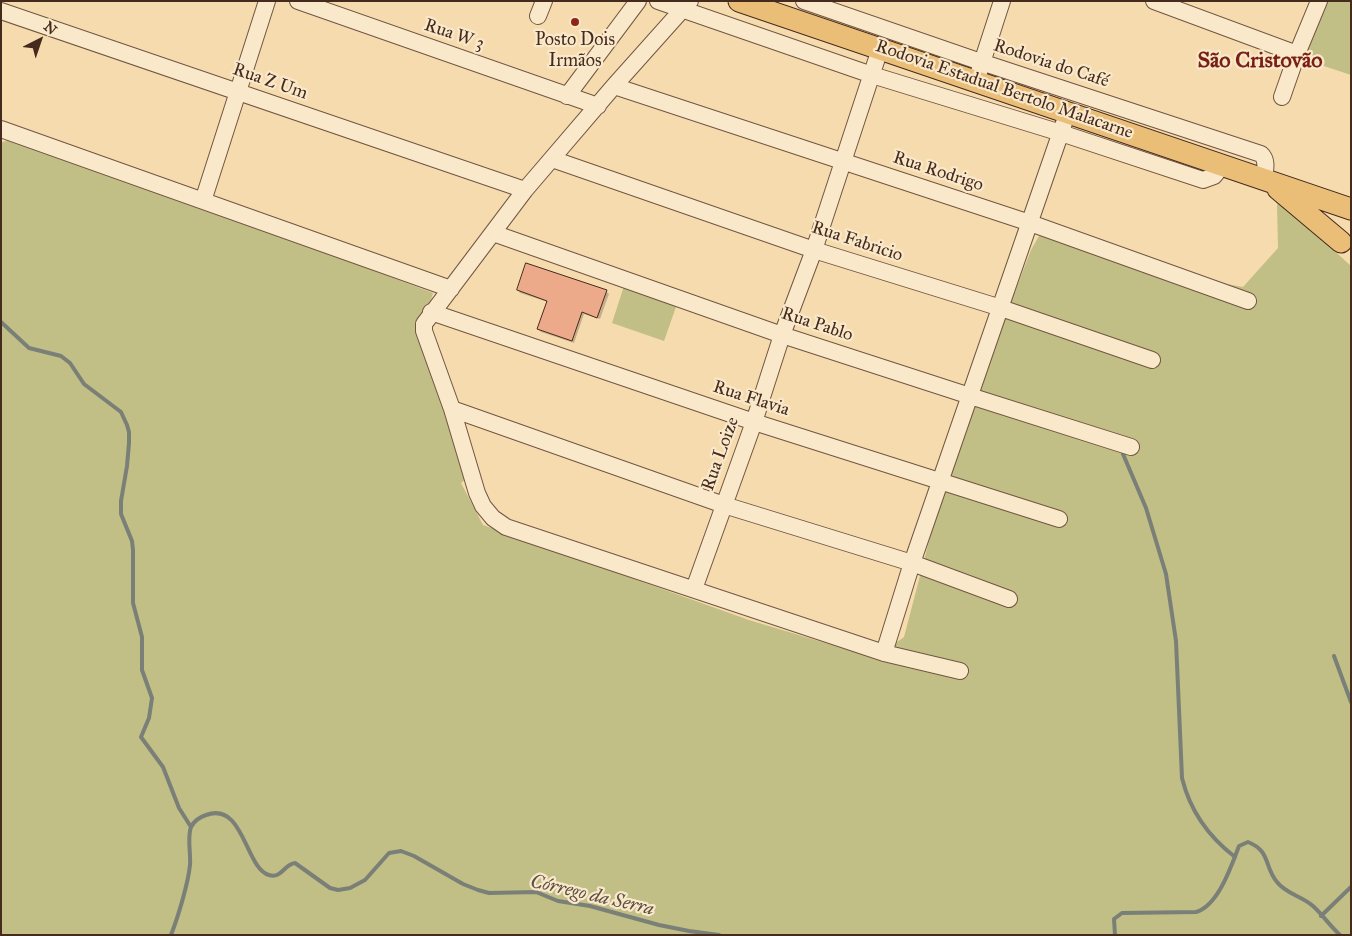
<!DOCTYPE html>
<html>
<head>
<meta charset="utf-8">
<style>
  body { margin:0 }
  #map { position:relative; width:1352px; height:936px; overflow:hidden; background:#f6dbae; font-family:"IM FELL Great Primer",serif }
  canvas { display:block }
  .frame { position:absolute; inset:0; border:2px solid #452a1e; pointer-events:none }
  .north { position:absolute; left:15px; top:15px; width:50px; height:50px; -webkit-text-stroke:4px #f9e8ca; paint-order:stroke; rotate:41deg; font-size:14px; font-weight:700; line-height:20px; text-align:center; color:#452a1e }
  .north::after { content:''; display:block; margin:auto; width:18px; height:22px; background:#452a1e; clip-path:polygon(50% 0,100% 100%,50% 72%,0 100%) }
</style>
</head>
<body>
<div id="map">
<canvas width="1352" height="936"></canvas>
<div class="frame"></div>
<div class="north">N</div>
</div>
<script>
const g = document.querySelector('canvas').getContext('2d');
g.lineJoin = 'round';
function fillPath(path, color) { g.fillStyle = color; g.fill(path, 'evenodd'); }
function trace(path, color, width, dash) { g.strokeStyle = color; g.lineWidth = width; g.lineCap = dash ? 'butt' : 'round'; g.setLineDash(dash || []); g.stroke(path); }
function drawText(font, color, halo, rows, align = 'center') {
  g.font = font + ' "IM FELL Great Primer",serif'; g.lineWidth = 4.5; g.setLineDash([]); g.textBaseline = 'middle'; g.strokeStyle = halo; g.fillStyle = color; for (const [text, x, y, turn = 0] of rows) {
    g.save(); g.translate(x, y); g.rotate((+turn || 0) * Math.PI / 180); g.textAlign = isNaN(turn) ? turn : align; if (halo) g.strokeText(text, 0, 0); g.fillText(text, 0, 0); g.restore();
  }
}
const green = new Path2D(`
  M 1322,1 L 1351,1 L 1351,75 L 1303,59 Z
  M 20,138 L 433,293 L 424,322 L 469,477 L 461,483 L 483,525 L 749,620 L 875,658 L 904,637 L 938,507 L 997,343 L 1011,295 L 1015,292 L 1031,250 L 1043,229 L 1200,279 L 1243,287 L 1278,248 L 1277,203 L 1296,216 L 1351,266 L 1351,935 L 1,935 L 1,143 L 10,139 Z
  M 624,286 L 677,304 L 664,341 L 612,323 Z`);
const shadow = new Path2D(`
  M 518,290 L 606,291 L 609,294 L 600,319 L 584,314 L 574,343 L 541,332 L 538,329 L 548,302 L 520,293 Z`);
const stream = new Path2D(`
  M 1,322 L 29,348 L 61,356 L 70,363 L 84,384 L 121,412 L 127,425 L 129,432 L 129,443 L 127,466 L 121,501 L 121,514 L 132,541 L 133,550 L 133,603 L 142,637 L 142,670 L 152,698 L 149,718 L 141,737 L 163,767 L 179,808 L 191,827
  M 1123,454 L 1146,508 L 1166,574 L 1176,641 L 1182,778 C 1190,811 1209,837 1235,857
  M 1334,656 L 1351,702
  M 1321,916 L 1351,887
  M 171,935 C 178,917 188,884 190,865 C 191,853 187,838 191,827 C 194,821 200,817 206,815 C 244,801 245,868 269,875 C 282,879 284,864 295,863 L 330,888 L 338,890 L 350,888 L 365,880 L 389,853 L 401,851 L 414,856 L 463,884 L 478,890 L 489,893 L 536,892 L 558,901 L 590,906 L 659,925 L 689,931 L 719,935
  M 1115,935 L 1114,919 L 1122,913 L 1196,912 C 1218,906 1231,867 1239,846 L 1248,842 C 1271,851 1264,867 1277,882 C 1286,894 1302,896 1313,906 C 1322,914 1330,926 1340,935`);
const building = new Path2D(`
  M 526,263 L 607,290 L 597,318 L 582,312 L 572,341 L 537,329 L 547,301 L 517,290 Z`);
const minor = new Path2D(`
  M 298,1 L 598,106
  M 658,1 L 872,75 L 1061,133 L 1203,180 L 1214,176 L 1223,165
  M 690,1 L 614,86 L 525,190 L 424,324 L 424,331 L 452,409 L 477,493 L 483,506 L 493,518 L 506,527 L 884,653 L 960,671
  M 804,1 L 981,62 L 1261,154 C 1268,160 1265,171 1264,179
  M 1154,1 L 1297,54
  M 1,11 L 525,190
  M 538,16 L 544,1
  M 979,72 L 1002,1
  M 614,86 L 1030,223 L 1248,301
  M 567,96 L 638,1
  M 1282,97 L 1297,54 L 1319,1
  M 1,129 L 451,289
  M 552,159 L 814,250 L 1001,308 L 1152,360
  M 203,201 L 267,1
  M 493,233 L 782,335 L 970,396 L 1131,447
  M 431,312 L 754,422 L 1059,519
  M 452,409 L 724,505 L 912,563 L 1009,599
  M 694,589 L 754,422 L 782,335 L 814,250 L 880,49
  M 884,653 L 912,563 L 1064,123`);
const major = new Path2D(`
  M 739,1 L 1351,209
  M 1278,189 L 1341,242`);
const markers = [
  [575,22,5,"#8f2418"]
];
const streetNames = [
  ["Rua W 3",454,35,19],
  ["Rodovia do Café",1051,64,18],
  ["Rua Z Um",270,82,19],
  ["Rodovia Estadual Bertolo Malacarne",1004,90,19],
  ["Rua Rodrigo",938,172,18],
  ["Rua Fabricio",857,242,18],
  ["Rua Pablo",817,325,18],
  ["Rua Flavia",751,399,18],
  ["Rua Loize",721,454,-70]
];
const poiNames = [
  ["Posto Dois",575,41],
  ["Irmãos",575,62]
];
const waterNames = [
  ["Córrego da Serra",592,896,13]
];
const districtNames = [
  ["São Cristovão",1260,62]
];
fillPath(green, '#c1be86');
fillPath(shadow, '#0003');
trace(stream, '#7a8077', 4);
fillPath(building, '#ecaa8a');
trace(building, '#452a1e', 1);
trace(minor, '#715642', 18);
trace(major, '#452a1e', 23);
trace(minor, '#f9e8ca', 16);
trace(major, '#ebbe77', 21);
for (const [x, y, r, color] of markers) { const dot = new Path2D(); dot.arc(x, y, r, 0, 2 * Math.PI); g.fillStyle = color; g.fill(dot); trace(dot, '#f9e8ca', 2); }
drawText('18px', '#452a1e', '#f9e8ca', streetNames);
drawText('18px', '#452a1e', '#f9e8ca', poiNames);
drawText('italic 19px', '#5b4e43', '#f9e8ca', waterNames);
drawText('bold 22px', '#7a1f14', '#f9e8ca', districtNames);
</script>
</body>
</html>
